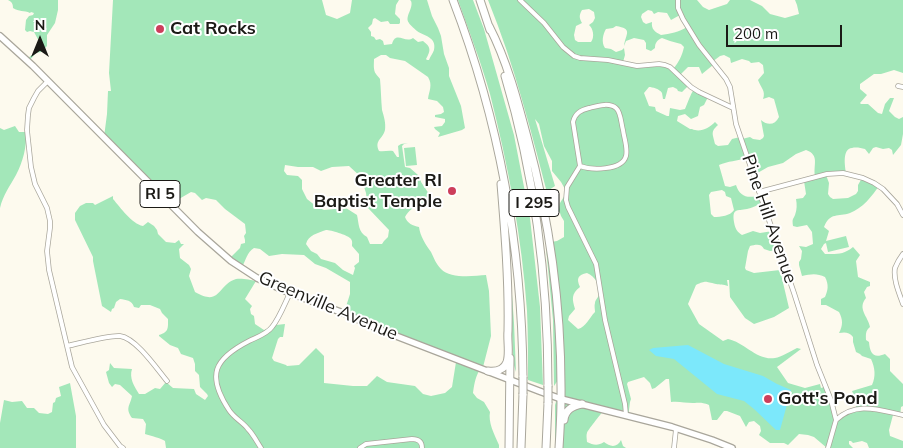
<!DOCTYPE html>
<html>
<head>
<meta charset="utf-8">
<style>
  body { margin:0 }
  #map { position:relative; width:903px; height:448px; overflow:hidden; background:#fdfaee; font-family:Mulish,sans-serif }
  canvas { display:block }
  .north { position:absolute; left:15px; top:15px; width:50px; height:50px; -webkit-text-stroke:4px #fff; paint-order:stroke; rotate:0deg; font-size:14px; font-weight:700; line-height:20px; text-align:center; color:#1b1a16 }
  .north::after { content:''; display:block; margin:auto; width:18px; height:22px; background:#1b1a16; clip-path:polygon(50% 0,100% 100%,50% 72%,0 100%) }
  .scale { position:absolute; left:726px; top:25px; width:116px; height:22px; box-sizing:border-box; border:2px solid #1b1a16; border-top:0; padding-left:6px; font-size:15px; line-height:18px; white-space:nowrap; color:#1b1a16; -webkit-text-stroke:4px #fff; paint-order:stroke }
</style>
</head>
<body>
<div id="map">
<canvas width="903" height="448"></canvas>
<div class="north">N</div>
<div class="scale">200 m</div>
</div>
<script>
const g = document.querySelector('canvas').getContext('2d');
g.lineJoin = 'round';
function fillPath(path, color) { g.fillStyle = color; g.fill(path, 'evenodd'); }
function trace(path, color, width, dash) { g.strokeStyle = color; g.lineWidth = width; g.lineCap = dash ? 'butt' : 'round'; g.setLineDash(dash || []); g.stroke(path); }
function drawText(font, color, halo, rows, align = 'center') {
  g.font = font + ' Mulish,sans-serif'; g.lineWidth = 4; g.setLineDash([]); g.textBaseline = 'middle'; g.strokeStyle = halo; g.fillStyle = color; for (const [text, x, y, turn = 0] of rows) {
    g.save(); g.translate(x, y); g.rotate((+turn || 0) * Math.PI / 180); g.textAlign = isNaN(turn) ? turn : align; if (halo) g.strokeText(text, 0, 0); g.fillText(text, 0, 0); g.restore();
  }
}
const green = new Path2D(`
  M 8,0 L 58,0 L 58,10 L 55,23 L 47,35 L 47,46 L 41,52 L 36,53 L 29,61 L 27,59 L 39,49 L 40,43 L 34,32 L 30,31 L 27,32 L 25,30 L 26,20 L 29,16 L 33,15 L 34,13 L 31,12 L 30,13 C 24,10 19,12 13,8 C 13,4 12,2 8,0 Z
  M 113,0 L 322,0 L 326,15 L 337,19 L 350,13 L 352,0 L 399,0 L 396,5 L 395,14 L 400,19 L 400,23 L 399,24 L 390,24 L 388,21 L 381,22 L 375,18 L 373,19 L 372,24 L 368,28 L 371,32 L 371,36 L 374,37 L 376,40 L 380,39 L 383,41 L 384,45 L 392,44 C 396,30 405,44 413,38 L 418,42 L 423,41 C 431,47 431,50 426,59 L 427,60 L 429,60 C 430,57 433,53 434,50 C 437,37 424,36 417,31 C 417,31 409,24 409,23 C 404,17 414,8 411,1 L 410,0 L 427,0 L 432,16 L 438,28 L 441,36 L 444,54 L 449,68 L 449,76 L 461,106 L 465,128 L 462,130 L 438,137 L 440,133 L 435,129 L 434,127 L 442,126 L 445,122 L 445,119 L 435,117 L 435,115 L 441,114 L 444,112 L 443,107 L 437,101 L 428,99 C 429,91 433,85 428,77 L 405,61 L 390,58 L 386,55 L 381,55 L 374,59 C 374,64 373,70 376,74 C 377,76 379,77 380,79 C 381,89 381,100 382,110 C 384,117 386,123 385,130 C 383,139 374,140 379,151 C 384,152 388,150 393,151 L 397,157 L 399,157 L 398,146 L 401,144 L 408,143 L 404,144 L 402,146 L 405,167 L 410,168 L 418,175 L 420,175 L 421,182 L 429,194 C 425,198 426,203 422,207 C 414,206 409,210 405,217 C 407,223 413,226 419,227 C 420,236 426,245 431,252 C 434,258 436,264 441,269 C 450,279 474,276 486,275 L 489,291 L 491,336 L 482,371 L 479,371 C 475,378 474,386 473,393 L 477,398 L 484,402 L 490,412 C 488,422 494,434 499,445 L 499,448 L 166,448 L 165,441 C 161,438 151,436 145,434 L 146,424 L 143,419 L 132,418 C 125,408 130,406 132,396 L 120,385 L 115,384 L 112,387 L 109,383 L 106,372 L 109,370 L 110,363 L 114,368 L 132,369 C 129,378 134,386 139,394 L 145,394 L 155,388 L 160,389 L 166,382 L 173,388 L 194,389 L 196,394 L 205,400 L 208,396 L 207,394 L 200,387 L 199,375 L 195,371 L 195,364 L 193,358 L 181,354 L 178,348 L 170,345 L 159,336 L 159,335 C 169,332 168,328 168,319 L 162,313 L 160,309 L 150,305 L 141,305 L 139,308 L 134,307 C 132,300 126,300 120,299 L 116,302 L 114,308 L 112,309 L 111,312 L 102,306 L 93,261 L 93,257 L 75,220 L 75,213 L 80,206 L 86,203 L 93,203 L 95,205 L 113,196 L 113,199 C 120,207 132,224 143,226 L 148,222 L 154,226 L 157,230 L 158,234 L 166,242 L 175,243 L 179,240 L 181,244 L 184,244 L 179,249 L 180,258 L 189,265 L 191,269 L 189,276 L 195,292 C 221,307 217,285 236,279 C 242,278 251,280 256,281 L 245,299 L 252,306 L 250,309 L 251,314 L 254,316 L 255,324 L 264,330 L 276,325 L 285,324 L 283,337 L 280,337 L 278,339 L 272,358 L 274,361 L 286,365 L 287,366 L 299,365 L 316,348 L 324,356 L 324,383 L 353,386 L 367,386 L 377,376 L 387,382 L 415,386 L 423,394 L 431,396 L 445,393 L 452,387 L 456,362 L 343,316 L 350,294 L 350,282 L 326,268 L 315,264 L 304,255 L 282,254 L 269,256 L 260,249 L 254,248 C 247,252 246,260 242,267 L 229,259 L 240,248 L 241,244 L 245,243 L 245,240 L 244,236 L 246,233 L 245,224 L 225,209 L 216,200 L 206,198 L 202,200 L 195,193 L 191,192 L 179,199 L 172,205 L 104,137 L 107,114 L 108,91 L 111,91 L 109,73 ZM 285,165 L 298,167 L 313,167 L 321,171 L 332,167 L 349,166 L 361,177 L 366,193 L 368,208 L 389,230 L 388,237 L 384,241 L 382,244 L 370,244 L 367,237 C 358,232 359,224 357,215 L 346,208 L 324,210 L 317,207 L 307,199 L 302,189 L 302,180 L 298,176 L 287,175 L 284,171 ZM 326,230 C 331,230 347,235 350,238 C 353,241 352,243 352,246 L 359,254 L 359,262 L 354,266 L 355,268 L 353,275 L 343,270 L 335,263 L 321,259 L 317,254 L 311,251 L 306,244 C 308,235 318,233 326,230 Z
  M 458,0 L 473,0 L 484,29 L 514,135 L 530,218 L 540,307 L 543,385 L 528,380 C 528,357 528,334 527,311 C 522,238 508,165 490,94 C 481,62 469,31 458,0 Z
  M 488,0 L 697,0 L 703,7 L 709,10 L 727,4 L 730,0 L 750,0 L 762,6 L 770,14 L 785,18 L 799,14 L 797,5 L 795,0 L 903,0 L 903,73 L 894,70 L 881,74 L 874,74 L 860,84 L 860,89 L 867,95 L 860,103 L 861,104 L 868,104 L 878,113 L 882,114 L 885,104 L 890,98 L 894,98 L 889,111 L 895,117 L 899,119 L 903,117 L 903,134 L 901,145 L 893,155 L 892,150 L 889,148 L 883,149 L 876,147 L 873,148 L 869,154 L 865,149 C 861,148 856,147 852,148 C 842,149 845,166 846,173 L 826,175 L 829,183 L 828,194 L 830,197 L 833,199 L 848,198 L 856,194 L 858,191 L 858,185 L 862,178 L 879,186 C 872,196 863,208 850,213 C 838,217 830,212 824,227 L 829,231 L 826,241 L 846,236 L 849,247 L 828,252 L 826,243 L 824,244 L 821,249 L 825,254 C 837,254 843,255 853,247 L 860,255 L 856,261 L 858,277 L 870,282 L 870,286 L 867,287 L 864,292 L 866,298 C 857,309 868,316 870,327 C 865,331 866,335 866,340 L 869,342 C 870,353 873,359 885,354 L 890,359 L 890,371 L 903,384 L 903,406 L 901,407 L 900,416 L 893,415 L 889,430 L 890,436 L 903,441 L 903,448 L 869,448 L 867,443 L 862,441 L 853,443 L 851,441 L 849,441 L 849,444 L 853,448 L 827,448 L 814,437 L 808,435 L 799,434 L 788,445 L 784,443 L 770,443 L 759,435 L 761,431 L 760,426 L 754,421 L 749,422 L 746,427 L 740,416 L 727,411 L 724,411 L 717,420 L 712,420 L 709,405 C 701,402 700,403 693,403 C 685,403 679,401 671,402 L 669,379 L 666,379 L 655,388 L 652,389 L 650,383 L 644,377 L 628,382 L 627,384 L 631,399 L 630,402 L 628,418 L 603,411 C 601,414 587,431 587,433 C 586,435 587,440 587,442 C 593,445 598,446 604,442 C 610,447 617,448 621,440 L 623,446 L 626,448 L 636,448 L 555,448 L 555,405 L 558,395 L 559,370 L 551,242 L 557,241 L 564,237 L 564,221 L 561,216 L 559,210 L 560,203 L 565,195 L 565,189 L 561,182 L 552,171 L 552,161 L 544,146 L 539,124 L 535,119 L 555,186 L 549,190 L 550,204 C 532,135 515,66 488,0 ZM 589,9 L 594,12 L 595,18 L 593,22 L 589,25 C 593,28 595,37 591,42 L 578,42 L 575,40 L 574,35 L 576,26 L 582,23 C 579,18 579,15 582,10 ZM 648,10 L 652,11 L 654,14 L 658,12 L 667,13 L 671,20 L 680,15 L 687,27 C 679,32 670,34 661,35 C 655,32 651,29 652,22 L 646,24 L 643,22 L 641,17 L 642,14 ZM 616,26 C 633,29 626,33 624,46 L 626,41 L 634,38 L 644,40 L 646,43 L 646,49 L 651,51 L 655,48 C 655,43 657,40 662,38 L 670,41 L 681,44 L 684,47 C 682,56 679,62 673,69 L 660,62 L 636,65 L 623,62 L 625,55 L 624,48 L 622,50 L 616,52 L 611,49 L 605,48 C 601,42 603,34 606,29 L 613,28 ZM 724,55 L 730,58 L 731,63 L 742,59 L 749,61 L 751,63 L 759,62 L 763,65 L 764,73 L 758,80 C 761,88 766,91 763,99 L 769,97 L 774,99 L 779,117 C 775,125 768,126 761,120 L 764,136 L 763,138 L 760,140 L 753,139 L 750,137 L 742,139 L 740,137 L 732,139 L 728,145 L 718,146 L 715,144 C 713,134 710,132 718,125 L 715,122 C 709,128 700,133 692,129 L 690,129 L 677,121 L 678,116 L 685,114 L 691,119 L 698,116 L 700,107 L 704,105 L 708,97 L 694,89 C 690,95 688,102 685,109 L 680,110 L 670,108 L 669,116 L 667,116 L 656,111 L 655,107 L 649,106 L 644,93 L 649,87 C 652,87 660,89 662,93 C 662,93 663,98 663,99 L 665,99 L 668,88 L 673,87 L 677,89 L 678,91 L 682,92 L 689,85 L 680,75 L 688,67 L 699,67 L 702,74 L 713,65 L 712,62 L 720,56 ZM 806,150 C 820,155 813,165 815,176 L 804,181 L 806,194 L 803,198 L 796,199 C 797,204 797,210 795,215 C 793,220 792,218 793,226 L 797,227 L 807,225 L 812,232 L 813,244 L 806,247 L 799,246 L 802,251 L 801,259 L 799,262 L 799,265 L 802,276 C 811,274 817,273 825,277 C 829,285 828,290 825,297 L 821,299 L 821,305 L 826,305 L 839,312 C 843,320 843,325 839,333 C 845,332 849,332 853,337 L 853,342 L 856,352 L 860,354 L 862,356 L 871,359 C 875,368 876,376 872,385 L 852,391 L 856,400 L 856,409 L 836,418 L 824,387 L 821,388 L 820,384 L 805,388 L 788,383 L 777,367 L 801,349 L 797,348 C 791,351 781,357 775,358 C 757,361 744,342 728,339 L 723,341 L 699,324 L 688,304 L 696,285 C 707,280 705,282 716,284 C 720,285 723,284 728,286 L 727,280 L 729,280 L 730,297 L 745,318 L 754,324 L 774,317 L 789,308 L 780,270 L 754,273 L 746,270 L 745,268 L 748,251 L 750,246 C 755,245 761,243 764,249 L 770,251 L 779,250 L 773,231 L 760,233 L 753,231 L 742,235 C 737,232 735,228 734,222 C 732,208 737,211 747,209 C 752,208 757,205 762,203 L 760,195 C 748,199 740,197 736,185 L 730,187 L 725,186 L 719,165 C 728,161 737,161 747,158 L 754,175 L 768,167 L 783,163 L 796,154 ZM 722,190 L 725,192 L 726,196 L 731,198 L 734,210 C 730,216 721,217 714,217 L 711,214 L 709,195 L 711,192 ZM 587,273 C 595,276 601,286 599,295 C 598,298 595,300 595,303 C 594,306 595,309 595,312 C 589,318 586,327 578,329 L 568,320 L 569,316 L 575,309 C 572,299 571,294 580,287 C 576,278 578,275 587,273 Z
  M 15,126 L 19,132 L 26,132 C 27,146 23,162 16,175 C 10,186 3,195 0,208 L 0,128 L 4,130 Z
  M 415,147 L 417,165 L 406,166 L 404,148 Z
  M 546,248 C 556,291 556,336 558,380 L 554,386 L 553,320 Z
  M 509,251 L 514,323 L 516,372 L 513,362 Z
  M 70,383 L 76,416 L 76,448 L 0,448 L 0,423 L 4,400 L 12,402 L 22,401 L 27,408 L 34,408 L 39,413 L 48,414 L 52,412 L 53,403 L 55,402 L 56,398 L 61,396 L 59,387 Z`);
const water = new Path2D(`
  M 688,345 L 724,364 L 763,376 L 777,384 L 791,390 L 780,430 L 776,430 L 754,409 L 744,401 L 717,394 L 674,359 L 656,356 L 649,350 L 653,348 Z`);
const street = new Path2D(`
  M 520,0 L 544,23 L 563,47 L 574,56 L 580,58 L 608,60 L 637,66 L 659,64 L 665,65 L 670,67 L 691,87 L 699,92 L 733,108
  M 678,0 L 678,8 L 683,19 L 699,45 L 726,79 L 730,87 L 736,124 L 794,293 L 817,365 L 831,400 L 836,420 L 828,448
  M 48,81 L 38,91 L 34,98 L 29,108 L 28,115 L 27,130 L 31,167 L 35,184 L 47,208 L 50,221 L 50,228 L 47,251 L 49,270 L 72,367 L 104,425 L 120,446 L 123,448
  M 898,86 L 903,87
  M 580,166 C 591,170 622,171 626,156 C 628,148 624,138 623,130 C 621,123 621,112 616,108 C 609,102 597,106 589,108 C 581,110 575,113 573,122 L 580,166 L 567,187 L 566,200 L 568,207 L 596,264 L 605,320 L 625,404 L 626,415
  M 759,192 L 827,174 L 843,173 L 863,178 L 874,183 L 883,189 L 897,204 L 903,215
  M 903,254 C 900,258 897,263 895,268 C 893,279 899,293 903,304
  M 67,346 C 81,343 108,335 120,336 C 136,338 157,369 167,381
  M 836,420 C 856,401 879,410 903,415
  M 261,448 C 257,442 253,434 248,429 C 243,422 234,418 229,410 C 206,375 214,359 249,341 C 257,337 267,334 272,327 C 279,319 285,303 290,293
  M 360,448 L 366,444 L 412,439 C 419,439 422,442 422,448
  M 674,448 L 676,429`);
const primary = new Path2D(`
  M 0,36 L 33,66 L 198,232 L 231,261 L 257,278 L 290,293 L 346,314 L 378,329 L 539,391 L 561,399 L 672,427 L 712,440 L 732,448`);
const highway = new Path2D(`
  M 453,0 C 499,120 522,248 523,377
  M 480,0 L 490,30
  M 489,26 C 507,61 517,99 527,137 C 550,222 562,310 561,399 C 561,415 560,432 559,448
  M 505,76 C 535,176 548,282 548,386
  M 488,371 C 496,372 504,370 507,362 C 510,353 507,341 508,331 C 509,282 505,233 501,184
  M 564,420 C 565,410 572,406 582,404
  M 509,448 L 510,358
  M 521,448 L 523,394
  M 546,448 L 548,403`);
const highwayBridge = new Path2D(`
  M 523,394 L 523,377
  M 548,403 L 548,386`);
const markers = [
  [160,29,5,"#cd3e5b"],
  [452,191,5,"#cd3e5b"],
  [768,399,5,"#cd3e5b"]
];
const shields = [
  [160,194,40],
  [534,203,50]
];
const shieldNames = [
  ["RI 5",160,194],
  ["I 295",534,203]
];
const poiNames = [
  ["Cat Rocks",170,29],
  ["Greater RI",442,181,"right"],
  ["Baptist Temple",442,202,"right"],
  ["Gott's Pond",778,399]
];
const streetNames = [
  ["Pine Hill Avenue",769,219,71],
  ["Greenville Avenue",328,306,23]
];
fillPath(green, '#a3e7b9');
fillPath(water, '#7ce8fb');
trace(street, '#a9a69b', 5.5);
trace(primary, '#a9a69b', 8);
trace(highway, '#a9a69b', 9);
trace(street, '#fff', 4);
trace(primary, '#fff', 5.5);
trace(highway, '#fff', 7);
trace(highwayBridge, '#a9a69b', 9, []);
trace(highwayBridge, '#fff', 7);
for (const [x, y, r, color] of markers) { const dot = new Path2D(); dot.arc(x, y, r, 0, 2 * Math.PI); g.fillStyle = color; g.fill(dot); trace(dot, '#fff', 2); }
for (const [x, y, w] of shields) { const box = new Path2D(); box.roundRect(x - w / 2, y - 13.5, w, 27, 4); g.fillStyle = '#fff'; g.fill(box); trace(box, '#1b1a16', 1); }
drawText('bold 16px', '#1b1a16', null, shieldNames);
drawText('bold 18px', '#1b1a16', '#fff', poiNames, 'left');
drawText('18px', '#1b1a16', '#fff', streetNames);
</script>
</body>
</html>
